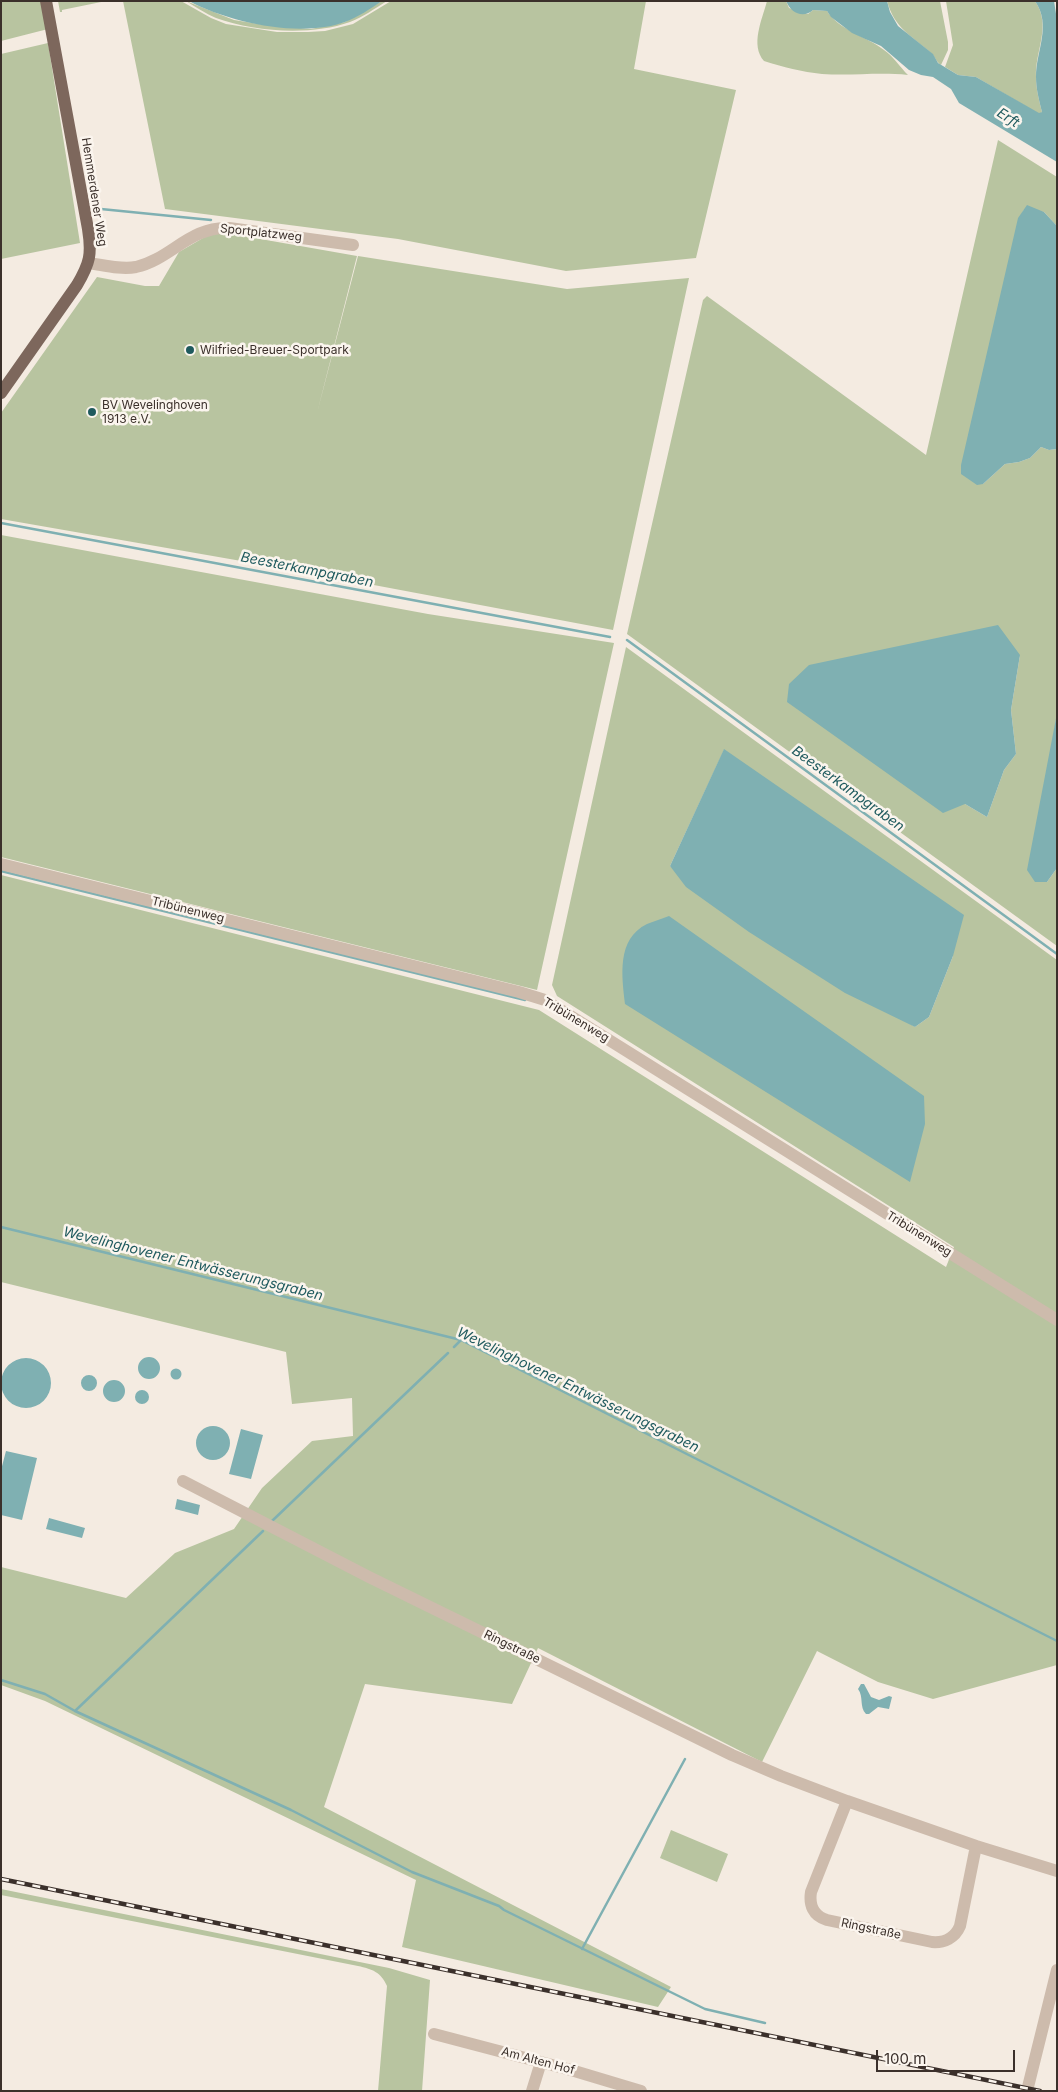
<!DOCTYPE html>
<html>
<head>
<meta charset="utf-8">
<style>
  body { margin:0 }
  #map { position:relative; width:1058px; height:2092px; overflow:hidden; background:#f4ebe1; font-family:Inter,sans-serif }
  canvas { display:block }
  .frame { position:absolute; inset:0; border:2px solid #3b302b; pointer-events:none }
  .scale { position:absolute; left:876px; top:2050px; width:139px; height:22px; box-sizing:border-box; border:2px solid #3b302b; border-top:0; padding-left:6px; font-size:15px; line-height:18px; white-space:nowrap; color:#3b302b; -webkit-text-stroke:4px #fbf5ee; paint-order:stroke }
</style>
</head>
<body>
<div id="map">
<canvas width="1058" height="2092"></canvas>
<div class="frame"></div>
<div class="scale">100 m</div>
</div>
<script>
const g = document.querySelector('canvas').getContext('2d');
g.lineJoin = 'round';
function fillPath(path, color) { g.fillStyle = color; g.fill(path, 'evenodd'); }
function trace(path, color, width, dash) { g.strokeStyle = color; g.lineWidth = width; g.lineCap = dash ? 'butt' : 'round'; g.setLineDash(dash || []); g.stroke(path); }
function drawText(font, color, halo, rows, align = 'center') {
  g.font = font + ' Inter,sans-serif'; g.lineWidth = 5; g.setLineDash([]); g.textBaseline = 'middle'; g.strokeStyle = halo; g.fillStyle = color; for (const [text, x, y, turn = 0] of rows) {
    g.save(); g.translate(x, y); g.rotate((+turn || 0) * Math.PI / 180); g.textAlign = isNaN(turn) ? turn : align; if (halo) g.strokeText(text, 0, 0); g.fillText(text, 0, 0); g.restore();
  }
}
const green = new Path2D(`
  M 1,1 L 42,1 L 48,29 L 1,41 Z
  M 58,1 L 106,1 L 62,10 L 62,12 L 60,12 Z
  M 123,1 L 181,1 L 211,18 L 226,24 L 277,32 L 308,32 L 325,31 L 353,24 L 391,1 L 646,1 L 634,69 L 736,90 L 696,258 L 566,271 L 398,239 L 165,209 Z
  M 186,1 L 234,20 L 265,25 L 311,29 L 345,22 L 382,1 L 387,1 C 374,9 363,17 350,22 C 311,36 254,32 216,18 C 206,14 196,7 186,1 Z
  M 767,1 L 786,1 L 789,8 L 808,14 L 813,10 L 827,11 C 839,30 866,36 884,50 C 893,56 900,67 908,75 C 879,72 851,76 822,74 C 802,72 783,67 764,61 C 750,45 762,20 767,1 Z
  M 887,1 L 940,1 L 948,42 L 948,50 L 941,65 C 936,62 935,56 931,53 C 911,35 895,29 887,1 Z
  M 946,1 L 1035,1 C 1052,26 1035,50 1036,77 C 1036,89 1039,100 1042,112 L 1039,114 L 976,77 L 958,75 L 945,67 L 953,45 Z
  M 48,43 L 80,243 L 1,259 L 1,54 Z
  M 998,140 L 1057,177 L 1057,226 L 1044,212 L 1024,210 L 1022,213 L 983,484 L 1005,464 L 1019,462 L 1030,458 L 1041,447 L 1049,450 L 1057,449 L 1057,713 L 1054,733 L 1047,882 L 1057,868 L 1057,946 L 627,634 L 703,300 L 707,296 L 926,455 ZM 1020,655 L 1011,710 L 1016,754 L 1004,770 L 987,817 L 965,804 Z
  M 215,231 L 357,256 L 317,413 L 358,256 L 567,289 L 689,278 L 613,630 L 310,573 L 1,519 L 1,413 L 97,277 L 145,286 L 159,286 L 179,252 Z
  M 1,535 L 428,614 L 614,643 L 537,990 L 1,857 Z
  M 626,647 L 1057,960 L 1057,1665 L 933,1699 L 878,1682 L 817,1651 L 762,1762 L 538,1648 L 512,1704 L 365,1684 L 324,1807 L 671,1987 L 658,2007 L 402,1947 L 416,1880 L 45,1701 L 1,1685 L 1,1567 L 126,1598 L 175,1553 L 234,1529 L 262,1488 L 312,1441 L 353,1436 L 352,1398 L 292,1404 L 286,1352 L 1,1282 L 1,875 L 539,1010 L 946,1267 L 954,1247 L 557,996 L 552,985 ZM 724,750 L 953,956 L 929,1017 L 915,1027 L 670,866 Z
  M 671,1830 L 728,1854 L 717,1882 L 660,1858 Z
  M 1,1889 L 389,1968 L 430,1980 L 422,2091 L 378,2091 L 387,1986 C 381,1972 372,1969 358,1966 L 1,1895 Z`);
const water = new Path2D(`
  M 189,1 L 382,1 C 370,9 358,17 345,22 C 301,38 230,23 189,1 Z
  M 786,1 L 887,1 L 890,12 L 898,26 L 933,54 L 938,63 L 958,75 L 976,77 L 1039,113 L 1042,112 C 1039,100 1036,89 1036,77 C 1036,50 1052,26 1035,1 L 1054,1 L 1057,20 L 1057,162 L 959,103 L 951,89 L 933,77 L 921,75 L 909,70 L 881,46 L 852,33 L 831,17 L 827,11 L 813,10 C 803,19 791,13 786,1 Z
  M 1027,205 L 1044,212 L 1057,226 L 1057,449 L 1049,450 L 1041,447 L 1030,458 L 1019,462 L 1005,464 L 983,484 L 977,485 L 961,474 L 961,465 L 1018,218 Z
  M 998,625 L 1020,655 L 1011,710 L 1016,754 L 1004,770 L 987,817 L 965,804 L 943,813 L 787,702 L 789,684 L 809,665 Z
  M 1057,713 L 1057,868 L 1047,882 L 1035,882 L 1027,870 Z
  M 724,749 L 964,915 L 953,956 L 929,1017 L 915,1027 L 845,993 L 749,932 L 686,887 L 670,866 Z
  M 669,916 L 924,1096 L 925,1124 L 910,1182 L 625,1004 C 622,977 616,939 647,924 C 654,921 662,919 669,916 Z
  M138 1368a11 11 0 1 1 22 0a11 11 0 1 1-22 0Z
  M1 1383a25 25 0 1 1 50 0a25 25 0 1 1-50 0Z
  M170.5 1374a5.5 5.5 0 1 1 11 0a5.5 5.5 0 1 1-11 0Z
  M81 1383a8 8 0 1 1 16 0a8 8 0 1 1-16 0Z
  M103 1391a11 11 0 1 1 22 0a11 11 0 1 1-22 0Z
  M135 1397a7 7 0 1 1 14 0a7 7 0 1 1-14 0Z
  M196 1443a17 17 0 1 1 34 0a17 17 0 1 1-34 0Z
  M 241,1429 L 263,1435 L 251,1479 L 229,1474 Z
  M 6,1451 L 37,1458 L 22,1520 L 1,1515 L 1,1470 Z
  M 177,1499 L 200,1505 L 198,1515 L 175,1509 Z
  M 49,1518 L 85,1528 L 82,1538 L 46,1529 Z
  M 861,1684 L 864,1684 L 871,1697 L 879,1700 L 889,1696 L 892,1697 L 889,1709 L 878,1707 L 869,1714 L 866,1714 C 859,1707 864,1697 858,1689 Z`);
const stream = new Path2D(`
  M 101,209 L 211,220
  M 1,523 L 610,637
  M 627,640 L 1057,954
  M 1,871 L 525,1000
  M 1,1227 L 461,1340 L 1057,1641
  M 454,1347 L 461,1340
  M 272,1521 L 448,1353
  M 1,1680 L 45,1694 L 75,1711 L 263,1531
  M 75,1711 L 291,1810 L 412,1872 L 499,1906 L 504,1910 L 705,2009 L 765,2023
  M 582,1949 L 685,1759`);
const minor = new Path2D(`
  M 89,263 C 103,265 121,270 136,267 C 171,259 190,226 229,228 L 353,245
  M 1,864 L 519,992 L 545,1000 L 1057,1320
  M 183,1481 L 369,1577 L 732,1755 L 781,1776 L 847,1801
  M 976,1846 L 960,1926 C 955,1938 944,1943 932,1942 L 827,1920 C 813,1916 809,1905 811,1892 L 847,1801 L 976,1846 L 1057,1871
  M 434,2034 L 571,2070 L 641,2091
  M 532,2091 L 541,2062
  M 1027,2091 L 1057,1970`);
const major = new Path2D(`
  M 1,393 L 77,285 C 90,263 92,254 88,229 L 46,1`);
const rail = new Path2D(`
  M 1,1879 L 1040,2091`);
const markers = [
  [190,350,5,"#1f5a5e"],
  [92,412,5,"#1f5a5e"]
];
const streetNames = [
  ["Hemmerdener Weg",94,192,81],
  ["Sportplatzweg",261,233,6],
  ["Tribünenweg",188,910,14],
  ["Tribünenweg",576,1020,31],
  ["Tribünenweg",919,1234,32],
  ["Ringstraße",512,1647,26],
  ["Ringstraße",871,1929,12],
  ["Am Alten Hof",538,2061,15]
];
const poiNames = [
  ["Wilfried-Breuer-Sportpark",200,350],
  ["BV Wevelinghoven",102,405],
  ["1913 e.V.",102,419]
];
const waterNames = [
  ["Erft",1008,118,33],
  ["Beesterkampgraben",307,570,11],
  ["Beesterkampgraben",848,789,36],
  ["Wevelinghovener Entwässerungsgraben",193,1264,14],
  ["Wevelinghovener Entwässerungsgraben",578,1390,26]
];
fillPath(green, '#b8c4a0');
fillPath(water, '#7fb0b2');
trace(stream, '#7fb0b2', 2.5);
trace(minor, '#cdbbac', 12);
trace(major, '#7d675c', 12);
trace(rail, '#3b302b', 4.5);
trace(rail, '#fbf5ee', 2.5, [8]);
for (const [x, y, r, color] of markers) { const dot = new Path2D(); dot.arc(x, y, r, 0, 2 * Math.PI); g.fillStyle = color; g.fill(dot); trace(dot, '#fbf5ee', 2); }
drawText('12px', '#3b302b', '#fbf5ee', streetNames);
drawText('12px', '#3b302b', '#fbf5ee', poiNames, 'left');
drawText('italic 14px', '#1f5a5e', '#fbf5ee', waterNames);
</script>
</body>
</html>
